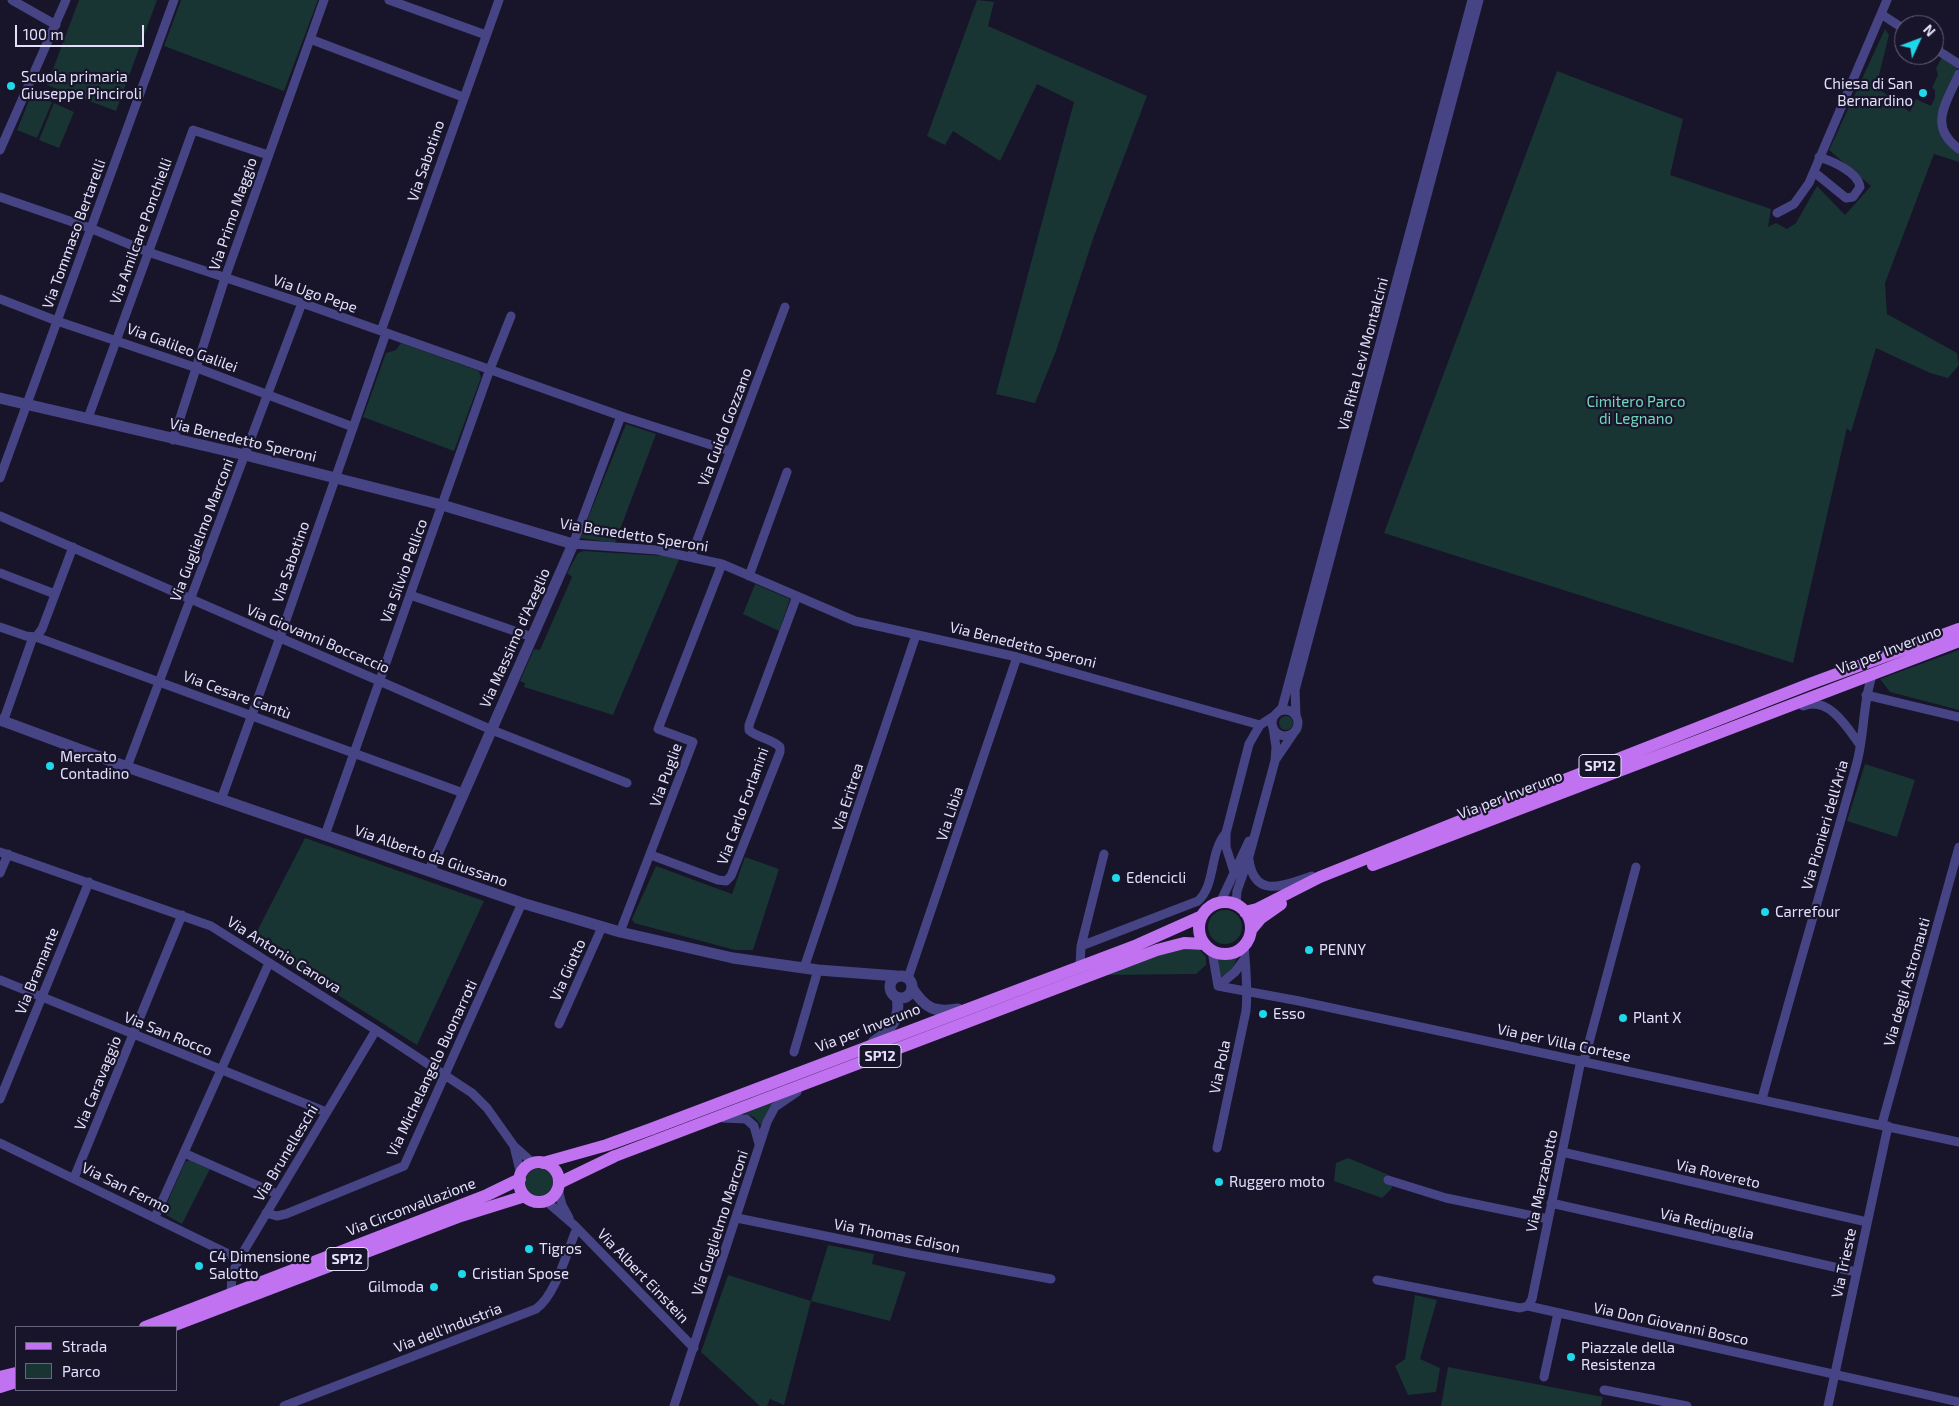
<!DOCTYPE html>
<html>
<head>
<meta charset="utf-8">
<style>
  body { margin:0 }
  #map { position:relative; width:1959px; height:1406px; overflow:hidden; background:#18142a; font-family:"Exo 2",sans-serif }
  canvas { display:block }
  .legend { position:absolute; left:15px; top:1326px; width:162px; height:65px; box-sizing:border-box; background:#18142a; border:1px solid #69667e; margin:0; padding:6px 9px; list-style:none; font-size:15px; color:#e3e0fc }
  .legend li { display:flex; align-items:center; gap:10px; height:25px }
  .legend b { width:25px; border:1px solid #69667e }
  .north { position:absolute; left:1894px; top:15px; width:50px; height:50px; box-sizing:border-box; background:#18142a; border:1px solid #69667e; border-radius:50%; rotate:47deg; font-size:14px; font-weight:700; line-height:20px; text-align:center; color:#e3e0fc }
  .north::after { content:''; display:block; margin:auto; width:18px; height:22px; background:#1fd8e9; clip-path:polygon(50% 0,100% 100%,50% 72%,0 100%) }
  .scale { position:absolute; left:15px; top:25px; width:129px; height:22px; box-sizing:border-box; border:2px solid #e3e0fc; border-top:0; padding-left:6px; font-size:15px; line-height:18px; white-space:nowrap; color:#e3e0fc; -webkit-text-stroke:4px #18142a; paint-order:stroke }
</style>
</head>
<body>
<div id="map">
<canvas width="1959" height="1406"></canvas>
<ul class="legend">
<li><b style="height:6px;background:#c072f1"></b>Strada</li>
<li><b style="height:14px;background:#183433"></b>Parco</li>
</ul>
<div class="north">N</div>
<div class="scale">100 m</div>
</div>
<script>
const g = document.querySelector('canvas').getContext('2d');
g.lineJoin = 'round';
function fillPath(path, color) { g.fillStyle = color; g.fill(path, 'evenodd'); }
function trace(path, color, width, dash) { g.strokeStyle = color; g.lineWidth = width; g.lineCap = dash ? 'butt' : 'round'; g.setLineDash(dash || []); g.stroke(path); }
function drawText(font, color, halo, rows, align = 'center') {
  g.font = font + ' "Exo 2",sans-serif'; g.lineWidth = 4.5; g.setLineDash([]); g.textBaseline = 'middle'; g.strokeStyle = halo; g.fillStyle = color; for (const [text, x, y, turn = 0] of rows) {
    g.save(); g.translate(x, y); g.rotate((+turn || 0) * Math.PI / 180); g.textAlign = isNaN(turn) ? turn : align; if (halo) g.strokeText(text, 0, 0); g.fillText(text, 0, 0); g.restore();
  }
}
const green = new Path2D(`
  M 79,0 L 157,0 L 116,111 L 47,85 Z
  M 181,0 L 318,0 L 284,91 L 164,46 Z
  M 977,0 L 994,2 L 988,26 L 1147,96 L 1094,236 L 1056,351 L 1035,403 L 996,394 L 1074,102 L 1037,84 L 1000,161 L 953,131 L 945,145 L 927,136 Z
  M 1885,29 L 1889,35 L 1876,87 L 1910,112 L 1916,99 L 1931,106 L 1935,98 L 1935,90 L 1932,88 L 1938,75 L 1936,68 L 1944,54 L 1959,65 C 1945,99 1922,126 1959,153 L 1959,162 L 1934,154 L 1885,283 L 1887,314 L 1957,353 L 1959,365 L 1948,378 L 1930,373 L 1876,348 L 1851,432 L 1847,428 L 1793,663 L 1384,533 L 1557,71 L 1683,119 L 1670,175 L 1771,209 L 1768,227 L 1776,223 L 1787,229 L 1796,223 L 1817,186 L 1845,215 L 1871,186 L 1829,150 Z
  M 32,93 L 52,102 L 37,138 L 17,130 Z
  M 54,103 L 74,112 L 59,148 L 39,140 Z
  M 401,343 L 479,371 L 481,378 L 454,451 L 363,417 L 386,353 L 396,350 Z
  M 626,424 L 656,434 L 615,543 L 580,538 Z
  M 584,551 L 680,557 L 613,715 L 524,687 L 525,683 L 520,681 L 534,649 L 540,650 L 572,577 L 567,573 L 578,553 Z
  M 755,584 L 790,599 L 779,631 L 743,614 Z
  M 1959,650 L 1959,710 L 1890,692 L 1880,679 Z
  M1279 723a7 7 0 1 1 14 0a7 7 0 1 1-14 0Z
  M 1865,764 L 1915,780 L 1897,837 L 1847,821 Z
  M 305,838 L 484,901 L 417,1045 L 252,941 Z
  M 745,857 L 779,869 L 753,950 L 735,950 L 634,923 L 632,919 L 656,866 L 732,894 Z
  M1208 927a17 17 0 1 1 34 0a17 17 0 1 1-34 0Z
  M 1177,949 L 1200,950 L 1206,957 L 1206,965 L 1196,974 L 1102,975 Z
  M 1239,954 L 1232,969 L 1220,978 L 1218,958 L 1229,958 Z
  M 778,1098 L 761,1125 L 754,1117 L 743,1113 Z
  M 1348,1158 L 1389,1175 L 1392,1188 L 1382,1198 L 1334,1181 L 1336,1163 Z
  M 190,1160 L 210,1169 L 182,1224 L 166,1215 L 164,1210 L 185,1162 Z
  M525 1182a14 14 0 1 1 28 0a14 14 0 1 1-28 0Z
  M 828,1245 L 874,1254 L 872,1264 L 906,1272 L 890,1321 L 811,1301 L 784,1405 L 770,1399 L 767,1406 L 760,1406 L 701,1352 L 728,1275 L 811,1301 Z
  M 1415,1295 L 1437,1300 L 1420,1359 L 1440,1368 L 1436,1392 L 1408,1395 L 1395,1366 L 1405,1359 Z
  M 1448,1367 L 1603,1397 L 1601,1406 L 1441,1406 Z`);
const minor = new Path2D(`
  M 12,0 L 56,25
  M 389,0 L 486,35
  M 1881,14 L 1904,29
  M 310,39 L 463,97
  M 1934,48 L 1959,64
  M 1959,74 C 1947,102 1927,126 1959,149
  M 0,150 L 66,0
  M 1814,172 L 1846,198 L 1853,197 L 1860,187 C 1858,172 1832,161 1819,157
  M 0,197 L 90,228 L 148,252 L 302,303 L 621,416 L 730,451
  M 1777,213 L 1794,204 L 1809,183 L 1887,0
  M 0,299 L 57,321 L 197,368 L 353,427
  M 381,331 L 499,0
  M 621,416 L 573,544 L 657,550 L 722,564 L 855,621 L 1017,657 L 1260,725
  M 88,418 L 193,130 L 268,155
  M 173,440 L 225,278 L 324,0
  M 0,478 L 174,0
  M 0,516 L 492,730 L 627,783
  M 691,556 L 785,307
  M 0,573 L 55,594
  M 749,576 L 787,472
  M 410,595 L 532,637
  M 0,627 L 26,636 L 36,637 L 463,793
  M 36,637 L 42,629 L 73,547
  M 1866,695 L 1959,717
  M 1803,706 C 1829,696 1847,727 1860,745
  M1272 723a13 13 0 1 1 26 0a13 13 0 1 1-26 0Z
  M 1277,713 L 1282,708 L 1472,0
  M 1296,715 L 1295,690 L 1479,0
  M 3,722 L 33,637
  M 1276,759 L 1293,734
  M 127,767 L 302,303
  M 221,800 L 280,637 L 386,333
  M 325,835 L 490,369 L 511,316
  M 0,852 L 211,926 L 376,1030 L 472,1093 L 487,1108 L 514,1146 L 533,1163
  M 651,855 L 718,880 L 726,881 L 731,876 L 780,752 L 780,747 C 771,738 757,738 749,730 L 749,725 L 797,596
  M 1249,860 C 1255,901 1286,884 1312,876
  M 1234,872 L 1226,847 L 1226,833 L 1249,744 L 1260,725 L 1274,716
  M 0,873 L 8,854
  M 1220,903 L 1249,841
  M 1236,905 L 1237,891 L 1248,860 L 1275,761 L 1276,747 L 1273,727
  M 620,932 L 693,742 L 658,729 L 722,564
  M 1081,946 L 1198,901 C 1216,885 1209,852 1226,833
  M 1212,951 L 1218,986 L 1299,1001 L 1959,1142
  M 1080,966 L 1081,946 L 1104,854
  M 804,968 L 916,635
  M 908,978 L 1017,657
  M 0,980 L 326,1112
  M 1218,986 L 1235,972 L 1243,961
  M 559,1024 L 602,927
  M 794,1052 L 818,970
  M 1584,1061 L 1636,867
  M 0,1099 L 89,882
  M 1762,1099 C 1792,988 1825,877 1856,766 C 1865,736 1862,703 1873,673
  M 723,1118 L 746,1119 L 754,1126 L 759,1144
  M 1882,1124 L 1959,847
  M 0,1143 L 239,1259
  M 514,1146 L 521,1175
  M 1217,1148 L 1246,1011 C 1248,989 1246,967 1244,946
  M 1562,1152 L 1867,1222
  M 184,1153 L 277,1194
  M 74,1178 L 182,915
  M 1388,1180 L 1446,1198 L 1548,1219
  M 558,1189 L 562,1205 L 569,1218
  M 546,1201 L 574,1225 L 694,1348
  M 1551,1203 L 1856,1272
  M 266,1213 L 277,1216 L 286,1214 L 404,1166 L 522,903
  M 155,1217 L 269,963
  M 737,1218 L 909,1253 L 1051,1279
  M 1377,1280 L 1520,1308 L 1528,1306 L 1959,1402
  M 231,1294 L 232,1274 L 239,1259 L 376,1030
  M 1528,1306 L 1532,1299 L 1581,1060
  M 1544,1377 L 1558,1313
  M 1604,1390 L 1687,1406
  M 284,1406 L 536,1309 C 556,1295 567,1251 577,1228
  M 674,1406 L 767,1122 L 775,1107 L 797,1092
  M 1828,1406 L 1888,1126`);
const tertiary = new Path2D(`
  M 0,398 L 245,455 L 442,505 L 573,544 L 430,870
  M 0,720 L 127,767 L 522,903 L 620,932 L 733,958 L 818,970 L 897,976
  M890 987a11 11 0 1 1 22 0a11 11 0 1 1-22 0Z
  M 912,988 C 925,1008 934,1013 958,1009
  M 873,1042 C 891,1030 901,1019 897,997`);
const primary = new Path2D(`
  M 1373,865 L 1959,641
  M1199 928a26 26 0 1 1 52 0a26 26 0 1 1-52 0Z
  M 1245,912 L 1257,909 L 1320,877 L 1500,805 L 1812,683 L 1959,629
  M 1251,930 L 1261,918 L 1281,904
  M519 1182a20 20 0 1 1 40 0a20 20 0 1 1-40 0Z
  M 543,1163 L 607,1145 L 651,1129 L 1137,945 L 1202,916
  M 559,1183 L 615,1156 L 1157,950 L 1184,943 L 1204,944
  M 145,1327 L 487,1195 L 520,1179
  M 170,1327 L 461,1216 L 525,1196
  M 0,1377 L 16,1373
  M 0,1387 L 16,1382`);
const markers = [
  [11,86,5,"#1fd8e9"],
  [1923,93,5,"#1fd8e9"],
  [50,766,5,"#1fd8e9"],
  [1116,878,5,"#1fd8e9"],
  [1765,912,5,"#1fd8e9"],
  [1309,950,5,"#1fd8e9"],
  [1263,1014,5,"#1fd8e9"],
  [1623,1018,5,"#1fd8e9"],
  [1219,1182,5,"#1fd8e9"],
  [529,1249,5,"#1fd8e9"],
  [199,1266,5,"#1fd8e9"],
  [462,1274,5,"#1fd8e9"],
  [434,1287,5,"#1fd8e9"],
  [1571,1357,5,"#1fd8e9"]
];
const shields = [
  [1600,766,42],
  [880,1056,42],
  [347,1259,42]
];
const shieldNames = [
  ["SP12",1600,766],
  ["SP12",880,1056],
  ["SP12",347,1259]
];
const poiNames = [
  ["Scuola primaria",21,77],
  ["Giuseppe Pinciroli",21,94],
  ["Chiesa di San",1913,84,"right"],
  ["Bernardino",1913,101,"right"],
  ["Mercato",60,757],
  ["Contadino",60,774],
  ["Edencicli",1126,878],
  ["Carrefour",1775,912],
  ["PENNY",1319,950],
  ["Esso",1273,1014],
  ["Plant X",1633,1018],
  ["Ruggero moto",1229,1182],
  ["Tigros",539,1249],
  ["C4 Dimensione",209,1257],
  ["Salotto",209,1274],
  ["Cristian Spose",472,1274],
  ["Gilmoda",424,1287,"right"],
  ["Piazzale della",1581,1348],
  ["Resistenza",1581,1365]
];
const streetNames = [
  ["Via Sabotino",426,161,-71],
  ["Via Primo Maggio",233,214,-71],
  ["Via Amilcare Ponchielli",141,231,-70],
  ["Via Tommaso Bertarelli",74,234,-70],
  ["Via Ugo Pepe",315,294,19],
  ["Via Galileo Galilei",182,348,20],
  ["Via Rita Levi Montalcini",1363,354,-75],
  ["Via Guido Gozzano",725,427,-69],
  ["Via Benedetto Speroni",243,440,13],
  ["Via Guglielmo Marconi",202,530,-69],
  ["Via Benedetto Speroni",634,535,9],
  ["Via Sabotino",291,562,-71],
  ["Via Silvio Pellico",404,571,-70],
  ["Via Massimo d'Azeglio",515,638,-66],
  ["Via Giovanni Boccaccio",318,639,23],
  ["Via Benedetto Speroni",1023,645,14],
  ["Via per Inveruno",1889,650,-21],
  ["Via Cesare Cantù",237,695,20],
  ["Via Puglie",666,775,-70],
  ["Via per Inveruno",1510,795,-21],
  ["Via Eritrea",848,797,-72],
  ["Via Carlo Forlanini",743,806,-70],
  ["Via Libia",950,814,-72],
  ["Via Pionieri dell'Aria",1825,825,-74],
  ["Via Alberto da Giussano",431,856,19],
  ["Via Antonio Canova",284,955,32],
  ["Via Giotto",568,970,-66],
  ["Via Bramante",37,971,-68],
  ["Via degli Astronauti",1907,982,-74],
  ["Via per Inveruno",868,1028,-21],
  ["Via San Rocco",168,1034,22],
  ["Via per Villa Cortese",1564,1043,12],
  ["Via Pola",1220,1067,-78],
  ["Via Michelangelo Buonarroti",432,1068,-65],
  ["Via Caravaggio",98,1083,-68],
  ["Via Brunelleschi",286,1153,-59],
  ["Via Rovereto",1718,1174,13],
  ["Via Marzabotto",1542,1181,-78],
  ["Via San Fermo",126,1188,26],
  ["Via Circonvallazione",411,1207,-21],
  ["Via Guglielmo Marconi",720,1223,-72],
  ["Via Redipuglia",1707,1224,13],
  ["Via Thomas Edison",897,1236,11],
  ["Via Trieste",1844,1263,-78],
  ["Via Albert Einstein",643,1276,46],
  ["Via Don Giovanni Bosco",1671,1324,12],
  ["Via dell'Industria",448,1328,-21]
];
const parkNames = [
  ["Cimitero Parco",1636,402],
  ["di Legnano",1636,419]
];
fillPath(green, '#183433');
trace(minor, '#464485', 9);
trace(tertiary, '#464485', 11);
trace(primary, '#c072f1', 12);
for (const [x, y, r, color] of markers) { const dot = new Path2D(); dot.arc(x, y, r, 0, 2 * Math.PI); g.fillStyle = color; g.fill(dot); trace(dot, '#18142a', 2); }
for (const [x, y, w] of shields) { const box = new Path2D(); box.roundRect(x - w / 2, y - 11.5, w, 23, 4); g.fillStyle = '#18142a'; g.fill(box); trace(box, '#e3e0fc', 1); }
drawText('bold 14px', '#e3e0fc', null, shieldNames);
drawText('15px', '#e3e0fc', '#18142a', poiNames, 'left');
drawText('15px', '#e3e0fc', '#18142a', streetNames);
drawText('15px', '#72d7bc', '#18142a', parkNames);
</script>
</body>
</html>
